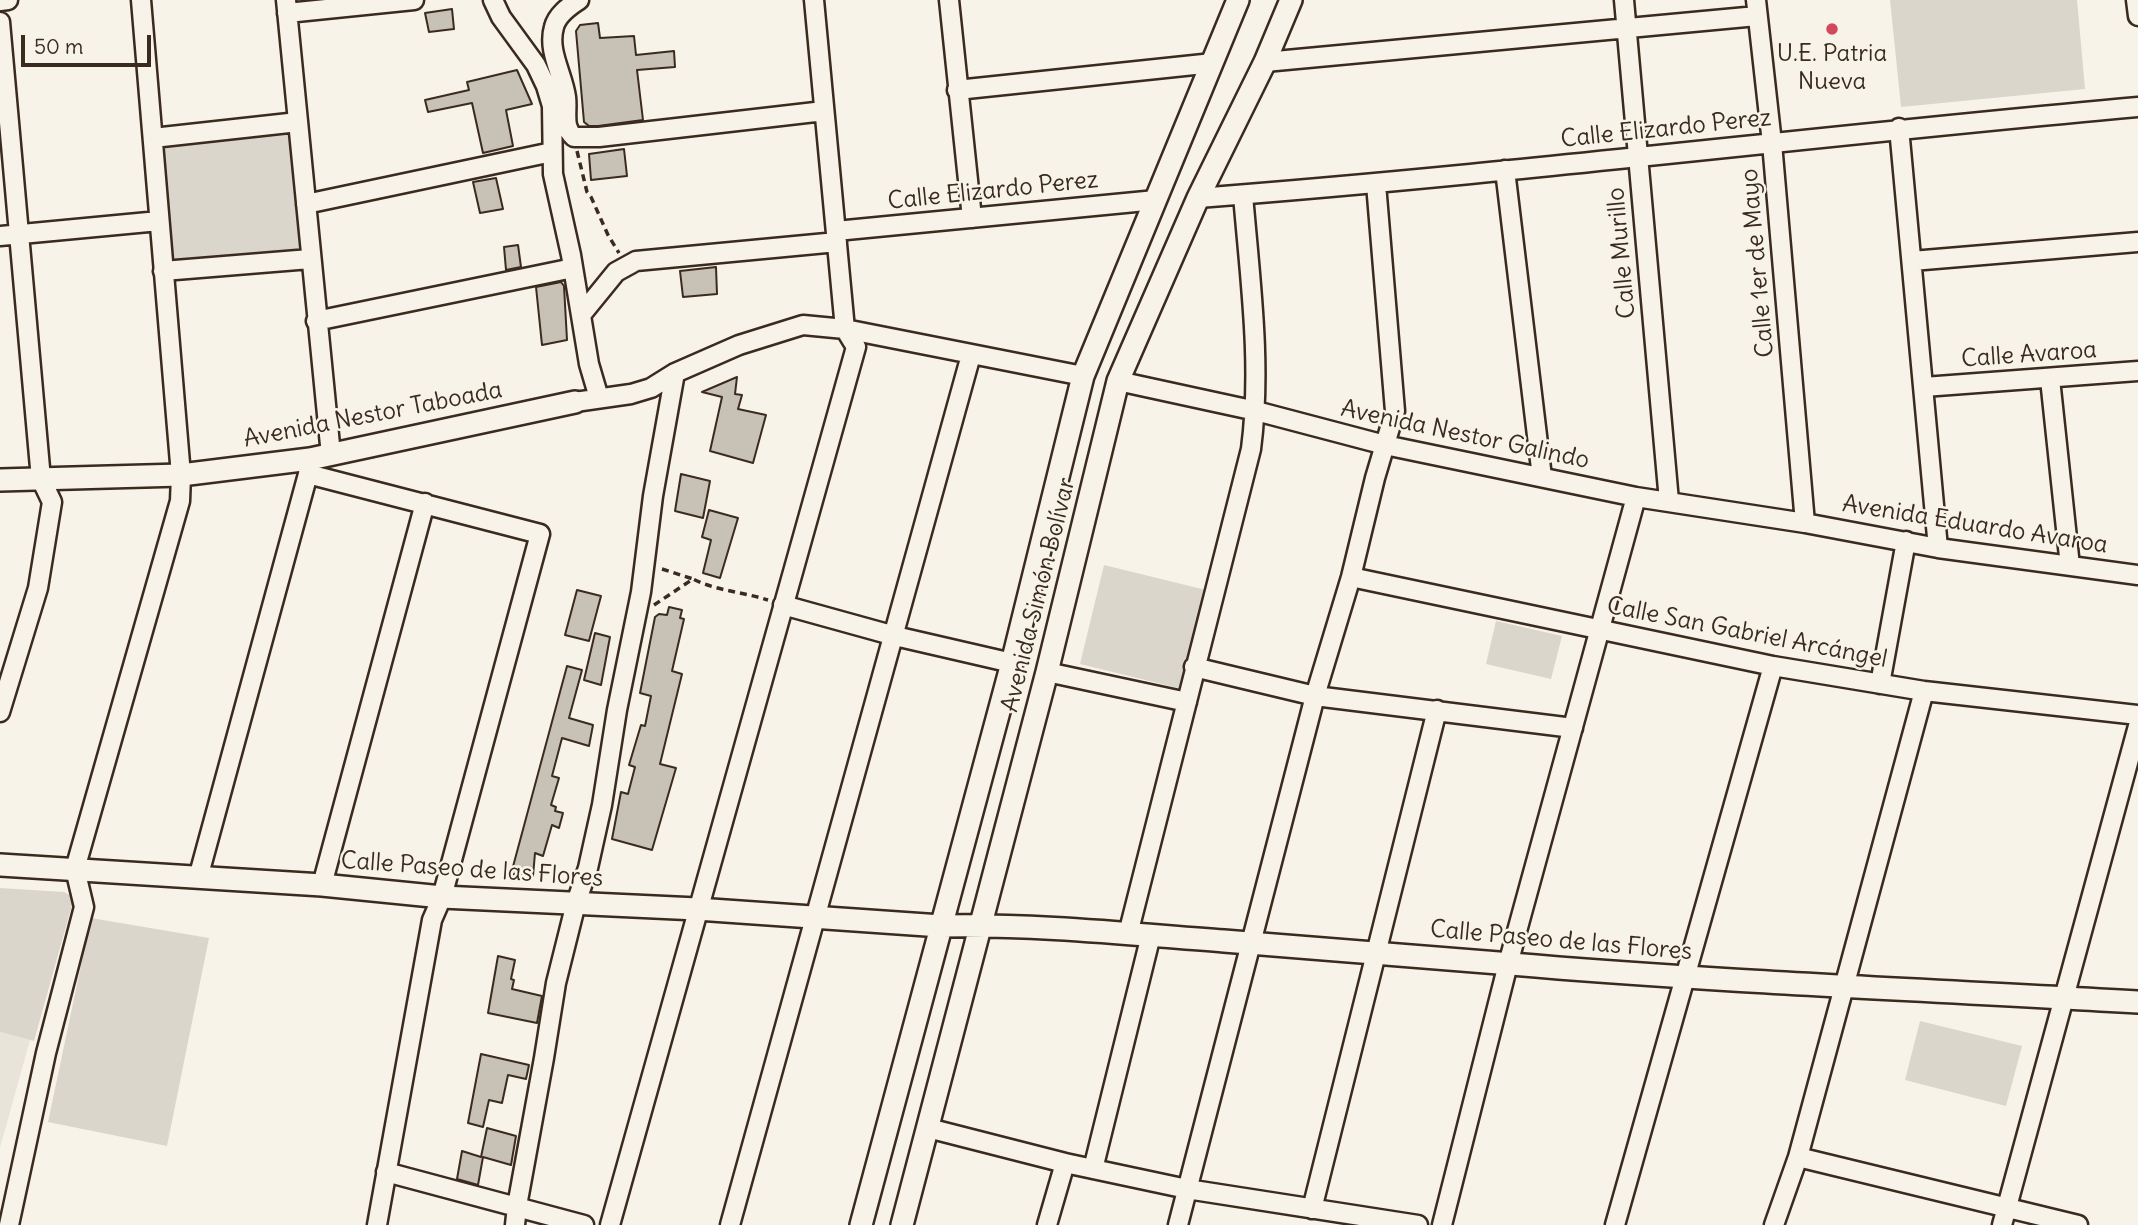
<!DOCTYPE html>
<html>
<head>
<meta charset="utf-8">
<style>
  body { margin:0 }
  #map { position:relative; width:2138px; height:1225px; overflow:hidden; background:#f7f3e8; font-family:Delius,sans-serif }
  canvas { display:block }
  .scale { position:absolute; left:21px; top:35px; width:130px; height:32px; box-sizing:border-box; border:4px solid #3b2a1e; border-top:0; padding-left:9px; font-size:21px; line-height:24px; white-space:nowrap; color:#3b2a1e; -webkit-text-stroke:5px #f7f3e8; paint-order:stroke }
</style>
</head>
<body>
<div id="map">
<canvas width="2138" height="1225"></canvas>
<div class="scale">50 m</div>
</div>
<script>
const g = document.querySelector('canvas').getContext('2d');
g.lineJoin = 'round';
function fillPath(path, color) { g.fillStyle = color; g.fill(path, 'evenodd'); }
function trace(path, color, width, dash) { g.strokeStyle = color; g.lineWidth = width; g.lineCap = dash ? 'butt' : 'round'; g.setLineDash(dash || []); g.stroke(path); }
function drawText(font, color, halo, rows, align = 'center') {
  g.font = font + ' Delius,sans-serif'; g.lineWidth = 5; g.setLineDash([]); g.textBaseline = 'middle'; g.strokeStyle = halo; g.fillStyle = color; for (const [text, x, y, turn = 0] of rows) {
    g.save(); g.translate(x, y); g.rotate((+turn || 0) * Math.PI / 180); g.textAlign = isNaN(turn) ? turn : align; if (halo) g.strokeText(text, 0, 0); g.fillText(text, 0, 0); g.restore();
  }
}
const built = new Path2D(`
  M 0,1032 L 30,1040 L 0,1148 Z`);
const green = new Path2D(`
  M 1890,0 L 2077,0 L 2085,89 L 1901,107 Z
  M 285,131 L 289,135 L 301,247 L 295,253 L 176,265 L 170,260 L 160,148 L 163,145 Z
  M 1104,565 L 1206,590 L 1182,689 L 1080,664 Z
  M 1496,621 L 1562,636 L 1551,679 L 1486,664 Z
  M 0,888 L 64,892 L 71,896 L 72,905 L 34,1041 L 0,1032 Z
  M 91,918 L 209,938 L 167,1146 L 48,1122 Z
  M 1920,1021 L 2022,1046 L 2006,1106 L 1905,1080 Z`);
const building = new Path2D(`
  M 452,9 L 454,29 L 429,32 L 425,13 Z
  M 598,23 L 600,38 L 634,36 L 636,55 L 674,51 L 675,67 L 637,70 L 643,120 L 598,126 L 589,126 L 584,122 L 576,31 L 580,25 Z
  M 517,70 L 532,104 L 506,110 L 513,146 L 483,153 L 472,103 L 428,112 L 425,100 L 469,90 L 467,82 Z
  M 624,149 L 627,176 L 591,180 L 589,154 Z
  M 496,178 L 503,209 L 480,213 L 473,182 Z
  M 518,245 L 521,267 L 506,270 L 504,247 Z
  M 716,267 L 717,294 L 683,297 L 680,271 Z
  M 561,282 L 564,286 L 567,340 L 542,345 L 536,287 Z
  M 737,377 L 735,394 L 742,395 L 738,409 L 766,415 L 753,463 L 710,451 L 722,397 L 702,392 Z
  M 681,474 L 710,481 L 703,518 L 675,511 Z
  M 709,510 L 738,518 L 720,578 L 703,573 L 711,540 L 702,537 Z
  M 577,590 L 601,596 L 589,641 L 565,635 Z
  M 669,607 L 682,610 L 680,618 L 684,619 L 672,671 L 682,674 L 660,764 L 676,768 L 652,850 L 612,839 L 621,792 L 628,794 L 635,767 L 629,765 L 641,725 L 645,726 L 651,696 L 640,693 L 655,617 L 659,614 L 667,615 Z
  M 595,633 L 610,637 L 601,685 L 584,680 Z
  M 567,666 L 582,670 L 569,718 L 593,725 L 589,746 L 562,738 L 552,776 L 559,778 L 551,805 L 556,807 L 555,811 L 563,813 L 559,828 L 552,825 L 543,856 L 535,853 L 533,876 L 511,874 Z
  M 498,956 L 515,960 L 511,979 L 514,980 L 512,989 L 542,996 L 537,1023 L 488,1013 Z
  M 481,1054 L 529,1065 L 526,1079 L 508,1075 L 502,1103 L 489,1100 L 483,1127 L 468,1123 Z
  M 487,1128 L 516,1136 L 511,1165 L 483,1157 L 478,1185 L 457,1179 L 462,1151 L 481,1157 Z`);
const path = new Path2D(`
  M 577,151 L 587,192 L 591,197 L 608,235 L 619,253
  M 662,569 L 693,579
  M 654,605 L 693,579 C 717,591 743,592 768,600`);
const minor = new Path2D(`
  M 286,0 L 331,455
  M 493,0 L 501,17 L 536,65 L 546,86 L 552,106 L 553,174 L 571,255 L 589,364 L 599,398
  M 579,0 C 568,7 557,15 554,27 C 547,51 563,74 566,97 C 568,111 562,127 574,137 L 599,137 L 824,111
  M 949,0 L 972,218
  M 1624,0 L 1669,501
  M 1756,0 L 1772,143 L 1805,523
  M 2136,0 L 2138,16
  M 0,1 L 8,0
  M 287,13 L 414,0
  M 0,22 L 41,479 L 52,502 L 38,588 L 0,712
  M 1265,62 L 1757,16
  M 957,90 L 1213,63
  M 1899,128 L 1938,548
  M 153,138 L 298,122
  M 1505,170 L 1542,477
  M 1198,198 C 1512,174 1825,135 2138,107
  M 306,204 L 552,152
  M 836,231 L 1156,200
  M 0,236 L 159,221
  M 1912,261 L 2138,242
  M 163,271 L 310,259
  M 581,315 L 616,272 L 636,261 L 837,242
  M 316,321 L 573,268
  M 2050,379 L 2070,566
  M 1118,381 L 1256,411 L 1385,445 L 1636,497 L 1805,523 L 1938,548 L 2138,575
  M 1924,387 L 2138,371
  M 575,402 L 631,394 L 651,388 L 675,373 L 739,345 L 803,325 L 845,329 L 1083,376
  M 308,474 L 540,534 L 442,897 L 432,920 L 377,1225
  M 1351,577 L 1773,666 L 1924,691 L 2138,715
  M 783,605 L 895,636 L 1012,663
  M 1194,667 L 1315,696 L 1573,728
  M 1047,672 L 1187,702
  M 1880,684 L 1906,541
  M 198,878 L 308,474 L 309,462
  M 322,885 L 425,503
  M 1128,934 L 1251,449 C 1262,365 1250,279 1243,195
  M 928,1128 L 1065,1163 L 1187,1189 L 1418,1225
  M 1798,1157 L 2078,1225
  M 1093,1169 L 1151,935
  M 386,1172 L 584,1225
  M 1312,1209 L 1437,710
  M 9,1225 L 46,1053 L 84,907 L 75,869 L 180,501 L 181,475 L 141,0
  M 515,1225 L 517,1206 L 544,1058 L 556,983 L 576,903 L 588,868 L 602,805 L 617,710 L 641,592 L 653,496 L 675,373
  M 610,1225 L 856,347 L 845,329 L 814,0
  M 730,1225 L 971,355
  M 1047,1225 L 1065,1163
  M 1178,1225 L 1315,696 L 1351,577 L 1375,478 L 1395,411 L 1376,184
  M 1442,1225 L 1508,964 L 1636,497
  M 1615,1225 L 1773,666
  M 1774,1225 L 1798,1157 L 1924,691
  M 2002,1225 L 2138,726`);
const tertiary = new Path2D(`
  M 0,480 L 181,475 L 310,459 L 575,402
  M 0,865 L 322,885 L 442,897 L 697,909 L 941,926 C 1035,924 1130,934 1224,941 C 1328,950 1432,958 1536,966 C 1736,983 1937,990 2138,1002
  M 861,1225 L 1012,663 L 1083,376 L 1238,0
  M 902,1225 L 1047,672 L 1118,381 L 1198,198 L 1265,62 L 1291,0`);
const markers = [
  [1832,29,7,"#d1495b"]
];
const poiNames = [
  ["U.E. Patria",1832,54],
  ["Nueva",1832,82]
];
const streetNames = [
  ["Calle Elizardo Perez",1666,129,-6],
  ["Calle Elizardo Perez",993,191,-6],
  ["Calle Murillo",1622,253,-95],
  ["Calle 1er de Mayo",1758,263,-95],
  ["Calle Avaroa",2029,355,-4],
  ["Avenida Nestor Taboada",373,415,-11],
  ["Avenida Nestor Galindo",1465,435,12],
  ["Avenida Eduardo Avaroa",1975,525,9],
  ["Avenida Simón Bolívar",1039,595,-76],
  ["Calle San Gabriel Arcángel",1747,633,11],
  ["Calle Paseo de las Flores",472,870,4],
  ["Calle Paseo de las Flores",1561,941,5]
];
fillPath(built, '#e9e4d9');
fillPath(green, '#dbd6cb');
fillPath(building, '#c8c1b6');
trace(building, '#3b2a1e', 2);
trace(minor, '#3b2a1e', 23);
trace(tertiary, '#3b2a1e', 26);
trace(path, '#3b2a1e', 3.5, [7, 5]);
trace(minor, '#f7f3e8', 18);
trace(tertiary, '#f7f3e8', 21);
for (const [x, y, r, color] of markers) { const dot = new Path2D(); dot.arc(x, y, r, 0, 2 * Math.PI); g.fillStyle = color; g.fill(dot); trace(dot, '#f7f3e8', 2.5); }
drawText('24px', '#3b2a1e', '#f7f3e8', poiNames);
drawText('24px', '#3b2a1e', '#f7f3e8', streetNames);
</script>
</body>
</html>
